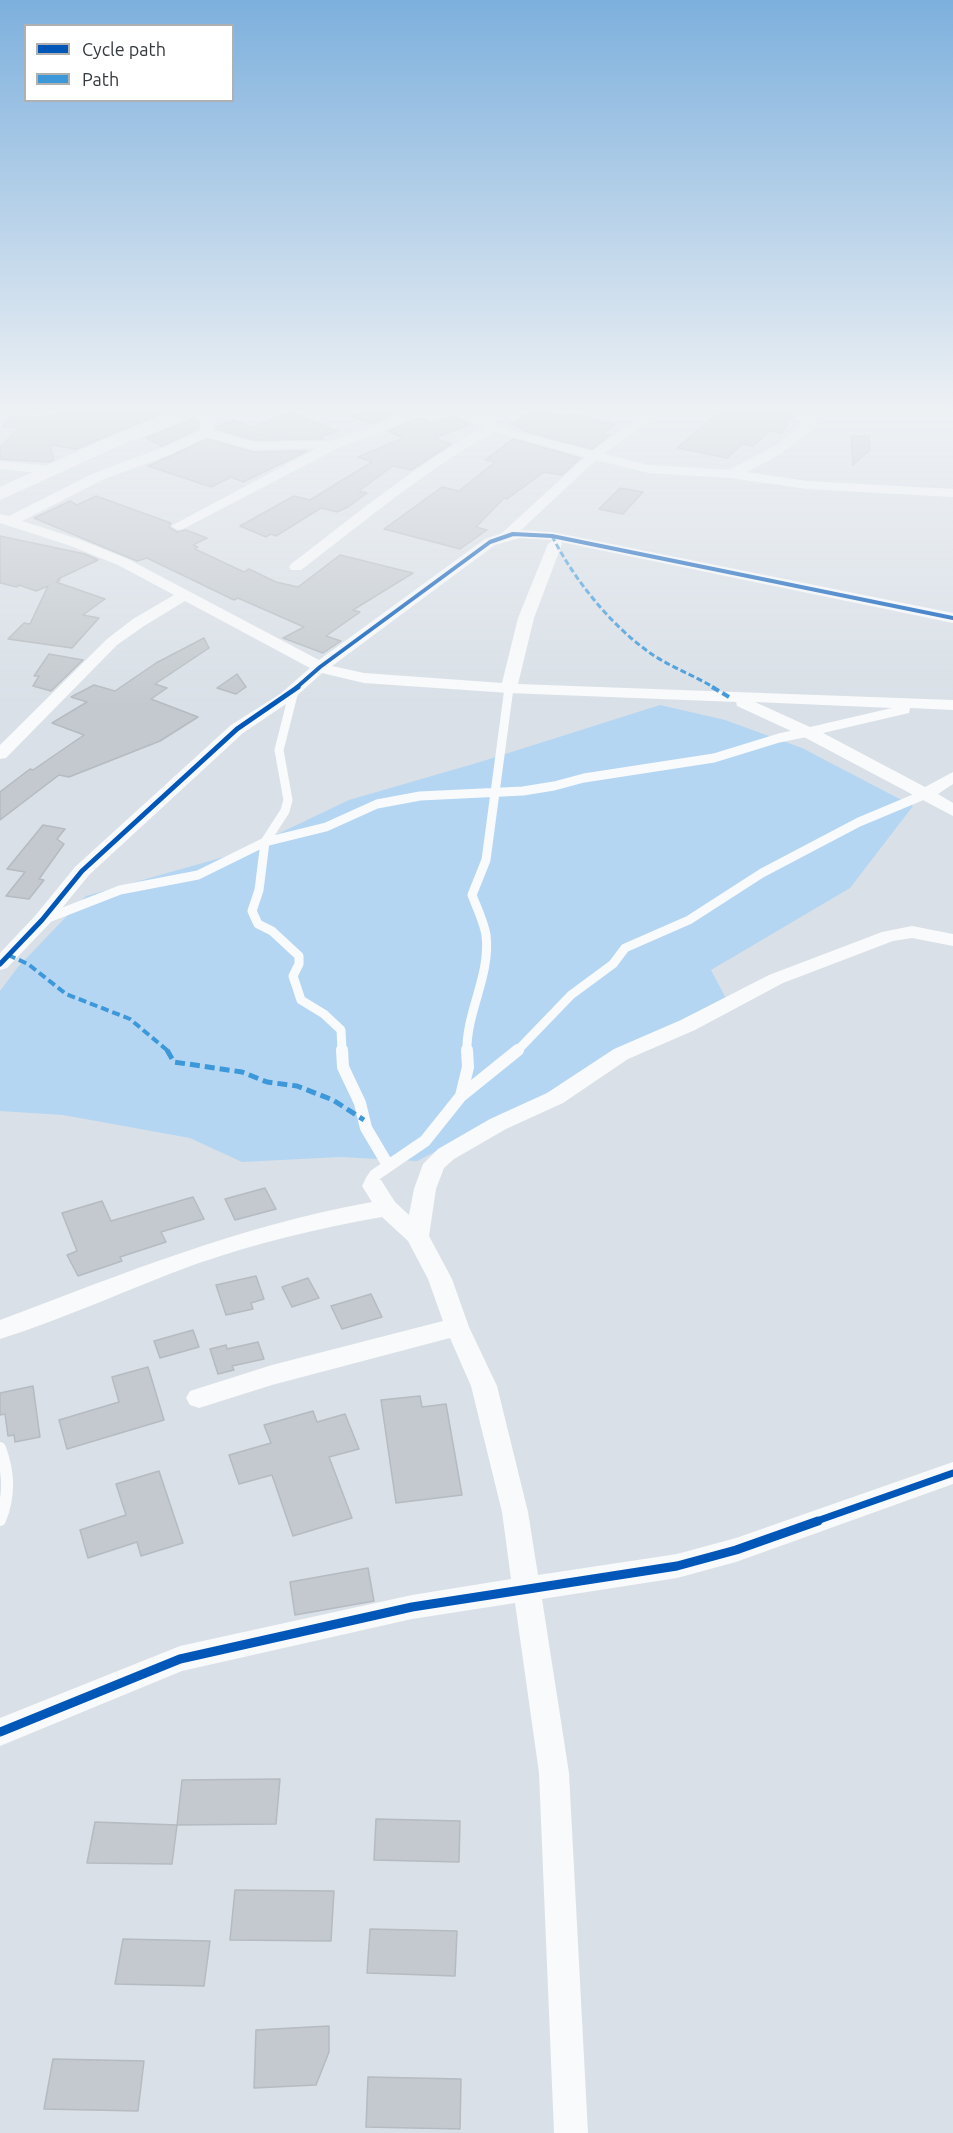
<!DOCTYPE html>
<html>
<head>
<meta charset="utf-8">
<style>
  body { margin:0 }
  #map { position:relative; width:953px; height:2133px; overflow:hidden; background:#d9e0e7; font-family:Ubuntu,sans-serif }
  canvas { display:block }
  .legend { position:absolute; left:24px; top:24px; width:210px; height:78px; box-sizing:border-box; background:#fff; border:2px solid #aeb0b2; margin:0; padding:8px 10px; list-style:none; font-size:18px; color:#34393e }
  .legend li { display:flex; align-items:center; gap:12px; height:30px }
  .legend b { width:30px; border:2px solid #aeb0b2 }
</style>
</head>
<body>
<div id="map">
<canvas width="953" height="2133"></canvas>
<ul class="legend">
<li><b style="height:8px;background:#0057b8"></b>Cycle path</li>
<li><b style="height:8px;background:#3d98da"></b>Path</li>
</ul>
</div>
<script>
const g = document.querySelector('canvas').getContext('2d');
g.lineJoin = 'round';
function fillPath(path, color) { g.fillStyle = color; g.fill(path, 'evenodd'); }
function trace(path, color, width, dash) { g.strokeStyle = color; g.lineWidth = width; g.lineCap = dash ? 'butt' : 'round'; g.setLineDash(dash || []); g.stroke(path); }
const green = new Path2D(`
  M 660,705 L 725,720 L 802,748 L 913,806 L 850,888 L 711,970 L 728,1002 L 417,1161 L 340,1157 L 242,1162 L 190,1138 L 63,1115 L 0,1111 L 0,991 L 18,967 L 86,896 L 238,853 L 349,800 L 480,762 Z`);
const building = new Path2D(`
  M 72,407 L 178,407 L 76,449 L 50,445 L 54,460 L 48,462 L 0,459 L 0,447 L 19,428 L 2,427 L 11,416 L 46,417 L 64,413 Z
  M 375,407 L 396,407 L 405,411 L 371,424 L 352,416 Z
  M 725,407 L 800,407 L 782,433 L 770,431 L 753,446 L 742,444 L 727,458 L 677,448 Z
  M 539,409 L 564,417 L 569,413 L 615,425 L 604,433 L 610,435 L 592,449 L 524,431 L 526,430 L 510,424 Z
  M 291,412 L 338,431 L 320,437 L 324,439 L 254,440 L 216,429 L 216,427 L 232,420 L 253,427 Z
  M 454,416 L 471,424 L 435,438 L 451,444 L 411,470 L 393,466 L 359,491 L 367,493 L 348,507 L 337,512 L 321,508 L 276,536 L 271,534 L 266,537 L 240,526 L 294,496 L 310,500 L 372,462 L 358,457 L 403,438 L 388,431 L 419,418 L 430,422 Z
  M 195,418 L 200,423 L 198,429 L 162,446 L 146,438 Z
  M 851,436 L 869,436 L 870,450 L 853,465 Z
  M 207,439 L 253,452 L 307,451 L 243,482 L 231,477 L 211,487 L 148,466 Z
  M 513,439 L 580,458 L 562,475 L 544,472 L 507,499 L 504,498 L 476,527 L 487,530 L 460,549 L 384,529 L 442,487 L 459,491 L 495,462 L 485,460 Z
  M 620,488 L 643,492 L 623,514 L 599,509 Z
  M 96,496 L 171,523 L 169,527 L 177,532 L 186,530 L 207,538 L 193,545 L 198,547 L 195,549 L 244,572 L 249,569 L 276,582 L 298,587 L 340,555 L 413,573 L 353,610 L 360,612 L 326,636 L 341,641 L 323,653 L 283,638 L 304,627 L 238,598 L 234,600 L 147,558 L 137,561 L 34,518 L 70,501 L 77,505 Z
  M 0,536 L 85,554 L 98,560 L 58,579 L 60,580 L 56,582 L 105,599 L 83,615 L 99,618 L 72,648 L 8,639 L 24,623 L 30,624 L 48,586 L 36,591 L 19,585 L 17,587 L 0,583 Z
  M 204,638 L 209,648 L 155,684 L 167,688 L 151,699 L 198,717 L 160,741 L 69,777 L 59,775 L 0,820 L 0,792 L 30,769 L 33,770 L 84,735 L 52,723 L 87,702 L 71,697 L 94,685 L 115,691 L 156,663 Z
  M 49,654 L 83,660 L 51,691 L 33,686 L 39,676 L 34,676 Z
  M 237,674 L 246,687 L 236,694 L 217,688 Z
  M 43,825 L 65,829 L 57,839 L 64,844 L 39,879 L 44,880 L 29,899 L 6,896 L 25,872 L 7,869 Z
  M 265,1188 L 276,1209 L 235,1220 L 225,1199 Z
  M 193,1197 L 204,1219 L 161,1232 L 166,1242 L 120,1257 L 122,1261 L 78,1276 L 67,1255 L 77,1251 L 62,1213 L 102,1201 L 111,1221 Z
  M 256,1276 L 264,1299 L 251,1303 L 253,1309 L 226,1315 L 216,1285 Z
  M 308,1278 L 319,1298 L 292,1307 L 282,1287 Z
  M 371,1294 L 382,1317 L 342,1329 L 331,1306 Z
  M 193,1330 L 199,1347 L 160,1358 L 154,1341 Z
  M 258,1342 L 264,1359 L 232,1366 L 234,1370 L 218,1374 L 210,1349 L 226,1345 L 227,1349 Z
  M 148,1367 L 164,1420 L 67,1449 L 59,1420 L 119,1402 L 112,1377 Z
  M 33,1386 L 40,1437 L 15,1442 L 14,1435 L 8,1436 L 5,1414 L 0,1415 L 0,1393 Z
  M 420,1396 L 422,1407 L 446,1404 L 462,1495 L 396,1503 L 381,1400 Z
  M 313,1411 L 317,1422 L 345,1414 L 359,1449 L 329,1457 L 352,1518 L 293,1536 L 272,1475 L 239,1484 L 229,1455 L 271,1443 L 264,1425 Z
  M 159,1471 L 183,1543 L 141,1556 L 137,1542 L 88,1558 L 80,1530 L 126,1515 L 116,1484 Z
  M 368,1568 L 374,1601 L 295,1615 L 290,1582 Z
  M 280,1779 L 276,1824 L 177,1825 L 182,1780 Z
  M 376,1819 L 460,1821 L 459,1862 L 374,1860 Z
  M 95,1822 L 177,1825 L 172,1864 L 87,1863 Z
  M 235,1890 L 334,1891 L 331,1941 L 230,1940 Z
  M 370,1929 L 457,1931 L 455,1976 L 367,1973 Z
  M 123,1939 L 210,1941 L 204,1986 L 115,1984 Z
  M 329,2026 L 329,2052 L 316,2085 L 254,2088 L 256,2030 Z
  M 53,2059 L 144,2061 L 138,2111 L 44,2109 Z
  M 368,2077 L 461,2079 L 460,2129 L 366,2127 Z`);
const laneFar1 = new Path2D(`
  M 294,691 L 279,750 L 288,800 L 285,811 L 265,842 L 259,890 L 252,911 L 258,924 L 272,931 L 299,956 L 299,964 L 293,976 L 301,1000 L 324,1014 L 341,1030 L 342,1051
  M 43,920 L 120,890 L 198,875 L 265,842 L 326,827 L 377,804 L 420,796 L 523,791 L 554,786 L 584,778 L 714,758 L 779,738 L 808,732
  M 467,1051 C 466,1012 491,975 486,935 C 484,922 477,908 472,895 L 486,860 L 509,688
  M 517,1051 L 571,995 L 613,964 L 625,948 L 689,920 L 762,873 L 859,822 L 926,794`);
const lane = new Path2D(`
  M 342,1050 L 343,1067 L 360,1103 L 366,1128 L 388,1165
  M 461,1096 L 468,1067 L 467,1050
  M 373,1186 L 371,1181 L 375,1175 L 425,1141 L 461,1096 L 518,1050
  M 0,1448 C 9,1473 10,1495 0,1520`);
const street = new Path2D(`
  M 0,407 L 70,407 C 53,420 20,414 0,413 Z
  M 191,407 C 201,407 209,413 215,421 L 213,431 L 254,442 L 332,441 L 407,413 L 413,407 L 427,407 L 415,419 L 340,447 L 183,529 L 178,530 L 171,526 L 317,448 L 254,450 L 207,437 L 172,454 L 104,479 L 22,521 L 81,540 L 128,559 L 319,660 L 485,539 L 502,533 L 585,457 L 494,432 C 425,470 364,522 301,570 L 291,570 L 289,567 L 291,564 C 353,517 415,465 484,427 L 441,407 L 458,407 L 482,418 L 503,407 L 520,407 L 493,422 L 514,431 L 592,451 L 652,407 L 667,407 L 604,454 L 649,465 L 729,470 L 778,444 L 801,425 L 818,407 L 831,407 C 809,437 779,457 746,472 L 807,481 L 953,489 L 953,497 L 807,489 L 731,478 L 649,473 L 596,460 L 521,530 L 552,532 L 953,613 L 953,623 L 561,542 L 562,544 L 534,618 L 518,684 L 953,700 L 953,710 L 910,708 L 909,713 L 823,733 L 925,787 L 953,772 L 953,784 L 938,794 L 953,803 L 953,816 L 802,736 L 737,706 L 736,702 L 509,693 L 364,683 L 322,673 L 292,700 L 243,733 L 89,875 L 49,924 L 7,968 L 0,970 L 0,953 L 35,916 L 75,867 L 231,725 L 280,694 L 310,668 L 185,601 L 144,626 L 117,645 L 6,758 L 0,759 L 0,745 L 107,639 L 133,619 L 174,595 L 118,565 L 71,546 L 0,523 L 0,514 L 9,516 L 94,473 L 162,448 L 200,431 L 202,422 L 189,410 ZM 520,538 L 553,540 L 548,544 L 518,618 L 502,683 L 364,673 L 332,666 L 495,545 ZM 755,702 L 892,708 L 810,727 Z
  M 0,461 L 51,466 L 58,470 L 51,474 L 0,469 Z
  M 912,926 L 953,934 L 953,946 L 912,938 L 893,941 L 783,983 L 695,1030 L 628,1059 L 563,1103 L 506,1129 L 454,1159 L 444,1168 L 436,1189 L 429,1236 L 452,1279 L 469,1327 L 497,1386 L 528,1512 L 538,1575 L 677,1554 L 736,1538 L 953,1462 L 953,1484 L 736,1562 L 677,1578 L 542,1599 L 569,1773 L 588,2133 L 554,2133 L 539,1773 L 515,1603 L 412,1619 L 182,1671 L 0,1746 L 0,1718 L 180,1646 L 412,1595 L 511,1579 L 502,1512 L 471,1386 L 450,1338 L 272,1385 L 199,1408 L 190,1405 L 186,1398 L 190,1391 L 272,1365 L 443,1321 L 428,1279 L 408,1241 L 382,1217 C 319,1228 257,1243 196,1264 C 130,1288 67,1318 0,1339 L 0,1320 C 125,1273 239,1226 372,1202 L 362,1186 L 365,1180 L 373,1178 L 381,1180 L 395,1202 L 409,1215 L 414,1189 L 423,1164 L 438,1149 L 490,1119 L 547,1093 L 614,1049 L 681,1020 L 769,975 L 882,932 Z`);
const secondary = new Path2D(`
  M 185,407 L 211,407 L 208,411 L 123,444 L 0,500 L 0,487 L 111,436 Z`);
const quietFar2 = new Path2D(`
  M 552,536 C 575,581 612,627 653,655 C 673,668 695,676 715,688`);
const quietFar1 = new Path2D(`
  M 712,687 L 729,697
  M 8,955 L 28,964 L 66,994 L 130,1019 L 168,1051`);
const quiet = new Path2D(`
  M 167,1050 L 174,1062 L 242,1072 L 267,1082 L 297,1086 L 333,1100 L 364,1120`);
const cyclewayFar3 = new Path2D(`
  M 296,688 L 320,667 L 490,542 L 513,534 L 552,536 L 953,618`);
const cyclewayFar2 = new Path2D(`
  M 0,964 L 42,920 L 82,871 L 237,729 L 298,687`);
const cyclewayFar1 = new Path2D(`
  M 814,1522 L 953,1473`);
const cycleway = new Path2D(`
  M 0,1732 L 180,1659 L 412,1607 L 677,1566 L 736,1550 L 818,1521`);
fillPath(green, '#b4d6f3');
fillPath(building, '#c3c9ce');
trace(building, '#b5bbc0', 1.5);
trace(laneFar1, '#f9fafb', 9);
trace(lane, '#f9fafb', 12);
fillPath(street, '#f9fafb');
fillPath(secondary, '#f9fafb');
trace(quietFar2, '#3d98da', 3, [6, 3]);
trace(quietFar1, '#3d98da', 4, [8, 4]);
trace(quiet, '#3d98da', 5, [10, 5]);
trace(cyclewayFar3, '#0057b8', 4);
trace(cyclewayFar2, '#0057b8', 5);
trace(cyclewayFar1, '#0057b8', 7);
trace(cycleway, '#0057b8', 9);
const sky = g.createLinearGradient(0, 0, 0, 706);
sky.addColorStop(0, '#7db0dd');
sky.addColorStop(0.58, '#eef1f4');
sky.addColorStop(1, '#eef1f400');
g.fillStyle = sky;
g.fillRect(0, 0, 953, 706);
</script>
</body>
</html>
